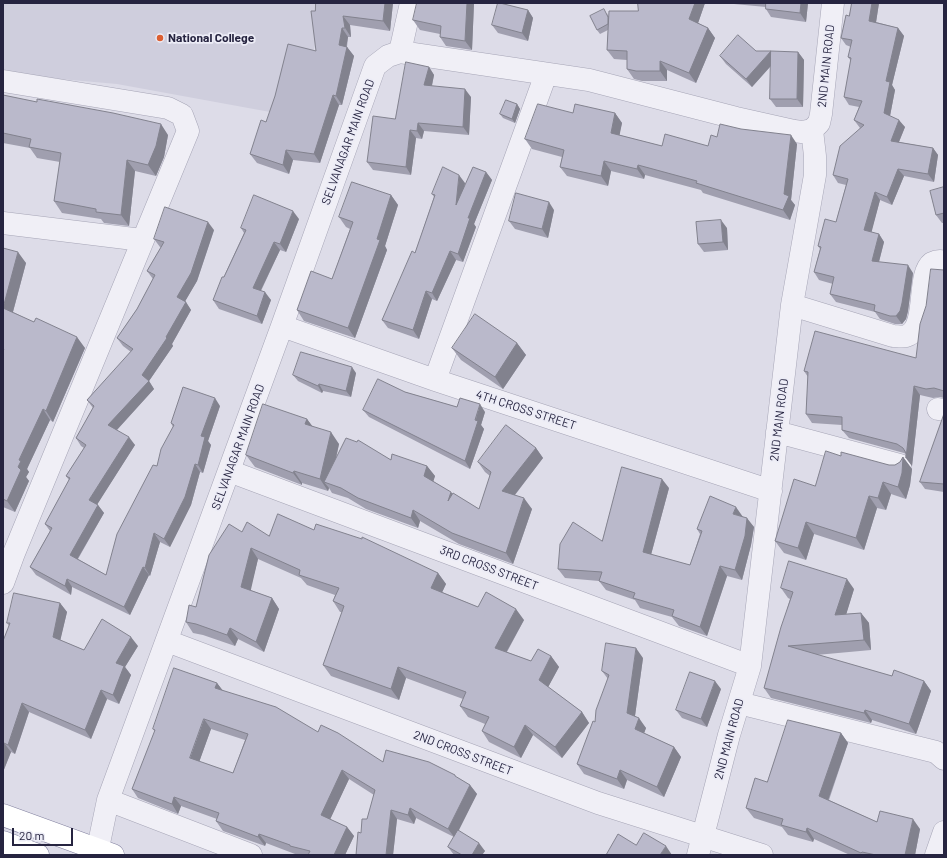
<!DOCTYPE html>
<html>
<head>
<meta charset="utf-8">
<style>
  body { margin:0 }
  #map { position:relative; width:947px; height:858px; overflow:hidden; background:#dddce8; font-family:Barlow,sans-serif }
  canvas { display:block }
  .frame { position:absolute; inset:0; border:4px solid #262440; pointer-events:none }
  .scale { position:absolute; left:12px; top:828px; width:61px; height:18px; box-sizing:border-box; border:2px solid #262440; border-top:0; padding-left:5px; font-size:12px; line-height:14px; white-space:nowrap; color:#262440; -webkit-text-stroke:3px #ececf6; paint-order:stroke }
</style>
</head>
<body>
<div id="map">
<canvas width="947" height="858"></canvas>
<div class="frame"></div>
<div class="scale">20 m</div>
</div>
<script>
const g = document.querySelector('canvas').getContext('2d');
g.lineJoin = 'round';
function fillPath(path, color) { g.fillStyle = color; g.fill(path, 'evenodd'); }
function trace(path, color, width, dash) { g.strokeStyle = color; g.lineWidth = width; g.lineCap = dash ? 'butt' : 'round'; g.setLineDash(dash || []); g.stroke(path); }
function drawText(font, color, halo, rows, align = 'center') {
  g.font = font + ' Barlow,sans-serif'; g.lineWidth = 3.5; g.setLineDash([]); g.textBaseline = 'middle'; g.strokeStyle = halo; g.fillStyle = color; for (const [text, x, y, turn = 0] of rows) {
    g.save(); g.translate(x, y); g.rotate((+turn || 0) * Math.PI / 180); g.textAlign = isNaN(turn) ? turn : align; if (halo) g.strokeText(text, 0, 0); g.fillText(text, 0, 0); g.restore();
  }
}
const built = new Path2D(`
  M 3,3 L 329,3 L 292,116 L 117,84 L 3,74 Z`);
const minor = new Path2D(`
  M 400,52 L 411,3
  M 3,81 L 168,108 L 182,115 L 188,131 L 14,553 L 3,583
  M 812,130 L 819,123 L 821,114 L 833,3
  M 3,223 L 142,240
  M 792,305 L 893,336 C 897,336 902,337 906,336 C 929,329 916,275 932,263 C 934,262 938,261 940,261 L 944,263
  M 282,326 L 435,380 L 771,491
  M 435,380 L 546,74
  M 938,409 L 944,410
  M 777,432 L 900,465
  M 229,471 L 750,666
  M 167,641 L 598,803 L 762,855
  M 739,703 L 936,752 L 944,759
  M 108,800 L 251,855
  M 95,855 L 98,848 L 108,800 L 282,326 L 375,66 L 388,56 L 400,52 L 589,80 L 736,118 L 794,131 L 802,132 L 812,130
  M 698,855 L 729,735 L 750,666 L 792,305 L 815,175 L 815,156 L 812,130
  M 936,855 L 944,832`);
const highway = new Path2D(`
  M 3,815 L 113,855
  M 3,842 L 38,855`);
const wall = new Path2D(`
  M 316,3 L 393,3 L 390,31 L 350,25 L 351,37 L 348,37 L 347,47 L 354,56 L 342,105 L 339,105 L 320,163 L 293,160 L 289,174 L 257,163 L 250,154 L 266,122 L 316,51 L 315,11 Z
  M 474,3 L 472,50 L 446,46 L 440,37 L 440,34 L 420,30 L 413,20 Z
  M 638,3 L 705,3 L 698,23 L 708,28 L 715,38 L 696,83 L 667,70 L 667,81 L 642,81 L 634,79 L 627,69 L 627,60 L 614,59 L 607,50 L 608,30 L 600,34 L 597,30 L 607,13 L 608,16 L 638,11 Z
  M 733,3 L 808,3 L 806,22 L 771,17 L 766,9 L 766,7 L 734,4 Z
  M 852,3 L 879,3 L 876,22 L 898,28 L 904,36 L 892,85 L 895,90 L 890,116 L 905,127 L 899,142 L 933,148 L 938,155 L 934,182 L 904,176 L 892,205 L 880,200 L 871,232 L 879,234 L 884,242 L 879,262 L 913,273 L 908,311 L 906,319 L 902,324 L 895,324 L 880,319 L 875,312 L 836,302 L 830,294 L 833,284 L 819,280 L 814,272 L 820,249 L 818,246 L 836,222 L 846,185 L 838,183 L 833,175 L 860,128 L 854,120 L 859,107 L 849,105 L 844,97 L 851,61 L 848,57 L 851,47 L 846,45 L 841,38 L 849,16 Z
  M 528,10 L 533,18 L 528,41 L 498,33 L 492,25 Z
  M 756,51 L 771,52 L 798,52 L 804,60 L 803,107 L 776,107 L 770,99 L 771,66 L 752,87 L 726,64 L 720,56 Z
  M 429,67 L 434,75 L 432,86 L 471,97 L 469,135 L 424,131 L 422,139 L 416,138 L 411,175 L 373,170 L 367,162 Z
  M 3,95 L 168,135 L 164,157 L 156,176 L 135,171 L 129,226 L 104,223 L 101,219 L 62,213 L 54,201 L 60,162 L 37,158 L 30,148 L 3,143 Z
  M 517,104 L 520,109 L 515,123 L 503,118 L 500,114 Z
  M 573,113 L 615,113 L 622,123 L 619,135 L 662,146 L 708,146 L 717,137 L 797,144 L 791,200 L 795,205 L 790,220 L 703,193 L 701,190 L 645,175 L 644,179 L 611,171 L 608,186 L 567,176 L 560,167 L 562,157 L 532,149 L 525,139 Z
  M 486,172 L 492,180 L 474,224 L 476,227 L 463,262 L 456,260 L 437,301 L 432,299 L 419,339 L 388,328 L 382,320 L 415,253 L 434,197 L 432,194 L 465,183 L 464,186 Z
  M 944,187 L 944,223 L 942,223 L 936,215 Z
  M 391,195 L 398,205 L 385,246 L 387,250 L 355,338 L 304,321 L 297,310 L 332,279 L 350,229 L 346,227 L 339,217 Z
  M 554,210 L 548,238 L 515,229 L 509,221 Z
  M 299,219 L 286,252 L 280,250 L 261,291 L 271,300 L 262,324 L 219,309 L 213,300 L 244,233 L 241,228 Z
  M 727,228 L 728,250 L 704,252 L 698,244 Z
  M 214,230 L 197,281 L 185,301 L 191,310 L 172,344 L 173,346 L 149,381 L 154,389 L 117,430 L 135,445 L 97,504 L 104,513 L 78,559 L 106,575 L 157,466 L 173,427 L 171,423 L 220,406 L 208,441 L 211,445 L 203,473 L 200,472 L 191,505 L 170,547 L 160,542 L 150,576 L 149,575 L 130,615 L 72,587 L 71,595 L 36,575 L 30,567 L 50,531 L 45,524 L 69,480 L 66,476 L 84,448 L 81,446 L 76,438 L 93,408 L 87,400 L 131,352 L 123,346 L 117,338 L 137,309 L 153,279 L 147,271 L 161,247 L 160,247 L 154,239 Z
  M 3,248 L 26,263 L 13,312 L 85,348 L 53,422 L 50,420 L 27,469 L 29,472 L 26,477 L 29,481 L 15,512 L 3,507 Z
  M 944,270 L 944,398 L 940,397 L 933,398 L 920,395 L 912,466 L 906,458 L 906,454 L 904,453 L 849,438 L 842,430 L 842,425 L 812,423 L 806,414 L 808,377 L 804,371 L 916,358 Z
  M 517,343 L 526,355 L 503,389 L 461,360 L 452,348 Z
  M 356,373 L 351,397 L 323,391 L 322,393 L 298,381 L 293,375 Z
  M 405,392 L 457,407 L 485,412 L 481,425 L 484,429 L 470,469 L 369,417 L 363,410 Z
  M 944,414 L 944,492 L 925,489 L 920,482 Z
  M 307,419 L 312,426 L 339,444 L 336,459 L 391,460 L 427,466 L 435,476 L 433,481 L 453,494 L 479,509 L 490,476 L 485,472 L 478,462 L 536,448 L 543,458 L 515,495 L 532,509 L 513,564 L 459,544 L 420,521 L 418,528 L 366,509 L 348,498 L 332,493 L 329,488 L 328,491 L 302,483 L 302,485 L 255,467 L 246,455 Z
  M 841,456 L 889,465 L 895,465 L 900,462 L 903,457 L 912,469 L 910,485 L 906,499 L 891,494 L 886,510 L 877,508 L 864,550 L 814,534 L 806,560 L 784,553 L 775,541 L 815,486 Z
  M 669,488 L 651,555 L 690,565 L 700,534 L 697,529 L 742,516 L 754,527 L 751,545 L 742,580 L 727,576 L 707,636 L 679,626 L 672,617 L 640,608 L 635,600 L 606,590 L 599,581 L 565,578 L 558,569 L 602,541 Z
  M 314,530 L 438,573 L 446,584 L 442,592 L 478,607 L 524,620 L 507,652 L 531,661 L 551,656 L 559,667 L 548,687 L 582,712 L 589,723 L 562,758 L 533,735 L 521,758 L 489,742 L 482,731 L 485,724 L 468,717 L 460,706 L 463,699 L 406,678 L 399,700 L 331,676 L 323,665 L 342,612 L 340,612 L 333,601 L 335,595 L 307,585 L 301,578 L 258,559 L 250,590 L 272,598 L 279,609 L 264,652 L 238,639 L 235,646 L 203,635 L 193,633 L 186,622 L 196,607 L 242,532 L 269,536 Z
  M 781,588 L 854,589 L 846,614 L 861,613 L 869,623 L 871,650 L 816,655 L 892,676 L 924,681 L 931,691 L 916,734 L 872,720 L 871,723 L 771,698 L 764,688 L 790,599 L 788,598 Z
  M 60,603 L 67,612 L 60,640 L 84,650 L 138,646 L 125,667 L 131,675 L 119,704 L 107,699 L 91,739 L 29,712 L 15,754 L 11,752 L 3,772 L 3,641 L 9,626 L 7,623 Z
  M 643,658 L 635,716 L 646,728 L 644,733 L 674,747 L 681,757 L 664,797 L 627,780 L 624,789 L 584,774 L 577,764 L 595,722 L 608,679 L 602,671 Z
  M 217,683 L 222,690 L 383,762 L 458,778 L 470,785 L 477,794 L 458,830 L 485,851 L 482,855 L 454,855 L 448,847 L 454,837 L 416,818 L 414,824 L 397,819 L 393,855 L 356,855 L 361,833 L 367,819 L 374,795 L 349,779 L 330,819 L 347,827 L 354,836 L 345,855 L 296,855 L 295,854 L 266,843 L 265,846 L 223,831 L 216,821 L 217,819 L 181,806 L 178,814 L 138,798 L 132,789 L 155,732 L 153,729 ZM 211,729 L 245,740 L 233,773 L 199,762 Z
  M 721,689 L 707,727 L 682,718 L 676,710 Z
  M 841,733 L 848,743 L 829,800 L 877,822 L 920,829 L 915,855 L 850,855 L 814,839 L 813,842 L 788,835 L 782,827 L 754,818 L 746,808 L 767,782 Z`);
const shadedWall = new Path2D(`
  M 385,3 L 393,3 L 390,31 L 383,21 Z
  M 467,3 L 474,3 L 472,50 L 465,41 Z
  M 695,3 L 705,3 L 696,29 L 689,19 Z
  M 801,3 L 808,3 L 806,22 L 800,13 Z
  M 872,3 L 879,3 L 875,29 L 869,21 Z
  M 528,10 L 533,18 L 528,41 L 522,33 Z
  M 343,16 L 350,25 L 351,37 L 345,28 Z
  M 342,28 L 348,37 L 345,54 L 339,45 Z
  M 708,28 L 715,38 L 696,83 L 689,73 Z
  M 898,28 L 904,36 L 892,85 L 895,90 L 889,121 L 884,113 L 886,81 Z
  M 347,47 L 354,56 L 342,105 L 336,96 Z
  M 771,51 L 776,60 L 752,87 L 746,79 Z
  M 798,52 L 804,60 L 803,107 L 797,99 Z
  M 660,61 L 667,70 L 667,81 L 660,71 Z
  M 429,67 L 434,75 L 430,94 L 424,85 Z
  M 465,89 L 471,97 L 469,135 L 463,127 Z
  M 333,95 L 339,105 L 320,163 L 314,154 Z
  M 517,104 L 520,109 L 515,123 L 512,119 Z
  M 615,113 L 622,123 L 618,143 L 611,133 Z
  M 899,120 L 905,127 L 896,149 L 891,141 Z
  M 418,123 L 424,131 L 422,139 L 417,131 Z
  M 161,124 L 168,135 L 164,157 L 156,176 L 148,165 Z
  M 410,130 L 416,138 L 411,175 L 406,167 Z
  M 791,135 L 797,144 L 791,200 L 795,205 L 790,220 L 783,210 L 784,194 Z
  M 933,148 L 938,155 L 934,182 L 928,174 Z
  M 286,150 L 293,160 L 289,174 L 283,165 Z
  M 127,160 L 135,171 L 129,226 L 121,215 Z
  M 604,161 L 611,171 L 608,186 L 601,176 Z
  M 638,165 L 645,175 L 644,179 L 637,169 Z
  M 898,169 L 904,176 L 892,205 L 887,197 Z
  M 486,172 L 492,180 L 474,224 L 476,227 L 463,262 L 458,254 L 468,218 Z
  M 459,175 L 465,183 L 462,213 L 456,205 Z
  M 875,192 L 880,200 L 870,238 L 864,230 Z
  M 391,195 L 398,205 L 385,246 L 387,250 L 355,338 L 348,328 Z
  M 549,202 L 554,210 L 548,238 L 542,229 Z
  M 293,211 L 299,219 L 286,252 L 280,244 Z
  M 721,220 L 727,228 L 728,250 L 723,242 Z
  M 208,222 L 214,230 L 197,281 L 183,305 L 177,297 Z
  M 879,234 L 884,242 L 877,269 L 872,261 Z
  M 274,242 L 280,250 L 258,296 L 253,288 Z
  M 450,251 L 456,260 L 437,301 L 432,293 Z
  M 18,252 L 26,263 L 11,319 L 3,308 Z
  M 908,265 L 913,273 L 908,311 L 906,319 L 902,324 L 896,316 Z
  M 426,291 L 432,299 L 419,339 L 413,330 Z
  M 265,292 L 271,300 L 262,324 L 257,316 Z
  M 186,302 L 191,310 L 172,344 L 173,346 L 149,381 L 154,389 L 114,433 L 108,425 L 142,375 L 166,337 Z
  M 77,337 L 85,348 L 53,422 L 46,411 Z
  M 517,343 L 526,355 L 503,389 L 495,377 Z
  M 352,367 L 356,373 L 351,397 L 346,391 Z
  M 319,384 L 323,391 L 322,393 L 318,386 Z
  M 914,386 L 920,395 L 912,466 L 906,458 Z
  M 215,398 L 220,406 L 208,441 L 211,445 L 203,473 L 198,465 L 201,436 Z
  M 480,404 L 485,412 L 481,425 L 484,429 L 470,469 L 465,461 Z
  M 43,409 L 50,420 L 27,469 L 29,472 L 26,477 L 29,481 L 15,512 L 7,501 L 18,467 L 19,460 Z
  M 307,419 L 316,431 L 305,424 Z
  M 331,432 L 339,444 L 330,484 L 324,482 L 329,488 L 328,491 L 320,479 Z
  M 129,437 L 135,445 L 95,508 L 89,500 Z
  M 536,448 L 543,458 L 510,501 L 502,491 Z
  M 903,457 L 912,469 L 910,485 L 906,499 L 898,487 Z
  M 195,464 L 200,472 L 191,505 L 170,547 L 164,539 Z
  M 427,466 L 435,476 L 432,486 L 424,476 Z
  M 294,471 L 302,483 L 302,485 L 293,473 Z
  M 662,479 L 669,488 L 649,562 L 643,552 Z
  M 883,482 L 891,494 L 886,510 L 878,498 Z
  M 451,492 L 458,502 L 448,501 Z
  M 869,496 L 877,508 L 864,550 L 856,538 Z
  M 524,498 L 532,509 L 513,564 L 506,553 Z
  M 98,505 L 104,513 L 75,563 L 70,555 Z
  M 736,507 L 743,517 L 733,514 Z
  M 413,510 L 420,521 L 418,528 L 411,518 Z
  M 747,518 L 754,527 L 751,545 L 742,580 L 735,570 Z
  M 806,522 L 814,534 L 806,560 L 798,548 Z
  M 154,533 L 160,542 L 150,576 L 145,568 Z
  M 251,548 L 258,559 L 249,598 L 241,587 Z
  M 720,566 L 727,576 L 707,636 L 700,627 Z
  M 143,567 L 149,575 L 130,615 L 124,607 Z
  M 438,573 L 446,584 L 439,599 L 431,588 Z
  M 67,579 L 72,587 L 71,595 L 65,586 Z
  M 847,579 L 854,589 L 843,625 L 835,615 Z
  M 272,598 L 279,609 L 264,652 L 256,642 Z
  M 60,603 L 67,612 L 59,646 L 53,637 Z
  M 516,609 L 524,620 L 503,658 L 495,648 Z
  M 861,613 L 869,623 L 871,650 L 864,640 Z
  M 230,628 L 238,639 L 235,646 L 227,635 Z
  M 131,637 L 138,646 L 125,667 L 131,675 L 119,704 L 113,695 L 116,663 Z
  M 636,648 L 643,658 L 634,723 L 627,713 Z
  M 551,656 L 559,667 L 546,691 L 539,680 Z
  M 398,667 L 406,678 L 399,700 L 391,689 Z
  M 715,681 L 721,689 L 707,727 L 701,719 Z
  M 924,681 L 931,691 L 916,734 L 909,724 Z
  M 217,683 L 224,692 L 215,688 Z
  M 101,690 L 107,699 L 91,739 L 85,730 Z
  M 22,703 L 29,712 L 15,754 L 8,745 Z
  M 865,710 L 872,720 L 871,723 L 864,713 Z
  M 582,712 L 589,723 L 562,758 L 555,747 Z
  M 639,718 L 646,728 L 642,739 L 635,729 Z
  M 204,719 L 211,729 L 197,768 L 190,758 Z
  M 525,725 L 533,735 L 521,758 L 514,747 Z
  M 841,733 L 848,743 L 826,806 L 819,796 Z
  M 4,743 L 11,752 L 3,772 L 3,747 Z
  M 674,747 L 681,757 L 664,797 L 657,787 Z
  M 342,770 L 349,779 L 328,824 L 321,815 Z
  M 620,770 L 627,780 L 624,789 L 617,779 Z
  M 470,785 L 477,794 L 455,838 L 448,829 Z
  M 174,797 L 181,806 L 178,814 L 172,804 Z
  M 410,808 L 416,818 L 414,824 L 408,815 Z
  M 391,810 L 397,819 L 393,855 L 386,855 Z
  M 913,819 L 920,829 L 915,855 L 905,855 Z
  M 347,827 L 354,836 L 345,855 L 334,855 Z
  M 807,828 L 814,839 L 813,842 L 806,832 Z
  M 259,834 L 266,843 L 265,846 L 258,837 Z
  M 479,843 L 485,851 L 482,855 L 472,855 Z
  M 666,846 L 672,855 L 660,855 Z`);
const building = new Path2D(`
  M 316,3 L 385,3 L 383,21 L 343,16 L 345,28 L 342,28 L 339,45 L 347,47 L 336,96 L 333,95 L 314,154 L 286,150 L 283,165 L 250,154 L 261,120 L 266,122 L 275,96 L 288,44 L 316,51 L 311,11 L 315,11 Z
  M 417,3 L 467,3 L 465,41 L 440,37 L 441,26 L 413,20 Z
  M 498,3 L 500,3 L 528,10 L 522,33 L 492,25 Z
  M 638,3 L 695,3 L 689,19 L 708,28 L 689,73 L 660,61 L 660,71 L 636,71 L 627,69 L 627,51 L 607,50 L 609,11 L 638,11 Z
  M 766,3 L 801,3 L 800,13 L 766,9 Z
  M 852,3 L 872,3 L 869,21 L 898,28 L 886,81 L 890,82 L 884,113 L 899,120 L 891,141 L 933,148 L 928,174 L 898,169 L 887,197 L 875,192 L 864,230 L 879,234 L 872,261 L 908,265 L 902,303 L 900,311 L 896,316 L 890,316 L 874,311 L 875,305 L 830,294 L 834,277 L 814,272 L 821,247 L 818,246 L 825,219 L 836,222 L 848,179 L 833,175 L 840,146 L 864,125 L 854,120 L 862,101 L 844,97 L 851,58 L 848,57 L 852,40 L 841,38 L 846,15 L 849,16 Z
  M 604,9 L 608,17 L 608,24 L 597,30 L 590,16 Z
  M 738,35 L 756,51 L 771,51 L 746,79 L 720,56 Z
  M 771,51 L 798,52 L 797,99 L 770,99 Z
  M 406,62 L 429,67 L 424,85 L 465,89 L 463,127 L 418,123 L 417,131 L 410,130 L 406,167 L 367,162 L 373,116 L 395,119 Z
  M 3,95 L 37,102 L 37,99 L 113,113 L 161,124 L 156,146 L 148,165 L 127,160 L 121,215 L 96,212 L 96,209 L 54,201 L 61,153 L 29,147 L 31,139 L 3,133 Z
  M 506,100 L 517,104 L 512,119 L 500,114 Z
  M 538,104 L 573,113 L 575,104 L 615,113 L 611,133 L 662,146 L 665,134 L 708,146 L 711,135 L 717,137 L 720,124 L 741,129 L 791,135 L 784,194 L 789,196 L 783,210 L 696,183 L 697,181 L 638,165 L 637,169 L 604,161 L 601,176 L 560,167 L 564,150 L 525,139 Z
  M 443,167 L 459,175 L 456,205 L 473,167 L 486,172 L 468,218 L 470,218 L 458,254 L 450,251 L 432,293 L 426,291 L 413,330 L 382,320 L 412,251 L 415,253 L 435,195 L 432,194 Z
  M 352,182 L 391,195 L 377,239 L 380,240 L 348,328 L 297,310 L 311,271 L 332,279 L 353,222 L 339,217 Z
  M 944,187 L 944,213 L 936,215 L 930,191 Z
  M 516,193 L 549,202 L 542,229 L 509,221 Z
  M 254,195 L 293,211 L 280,244 L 274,242 L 253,288 L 265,292 L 257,316 L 213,300 L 222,277 L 224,277 L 246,230 L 241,228 Z
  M 165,207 L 208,222 L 191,273 L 177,297 L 186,302 L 166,337 L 167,338 L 142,375 L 149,381 L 108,425 L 129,437 L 89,500 L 98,505 L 70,555 L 106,575 L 117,534 L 153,465 L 157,466 L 161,449 L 174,425 L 171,423 L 183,387 L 215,398 L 201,436 L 205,437 L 198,465 L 195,464 L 185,497 L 164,539 L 154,533 L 145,568 L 143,567 L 124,607 L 67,579 L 65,586 L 30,567 L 52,528 L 45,524 L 70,478 L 66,476 L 86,445 L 76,438 L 94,406 L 87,400 L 133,349 L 117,338 L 137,309 L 155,275 L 147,271 L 164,242 L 154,239 Z
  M 721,220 L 723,242 L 698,244 L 696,222 Z
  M 3,248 L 18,252 L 3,308 L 34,322 L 36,318 L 77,337 L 46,411 L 43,409 L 19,460 L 21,461 L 18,467 L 21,470 L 7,501 L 3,499 L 3,351 L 4,349 L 3,348 Z
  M 931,269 L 944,270 L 944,391 L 934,388 L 926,389 L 914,386 L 906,458 L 906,453 L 903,448 L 897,444 L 842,430 L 842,417 L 806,414 L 808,372 L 804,371 L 815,331 L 916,358 L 920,324 L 926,306 Z
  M 475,314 L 517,343 L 495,377 L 452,348 Z
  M 301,352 L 352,367 L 346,391 L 319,384 L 318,386 L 293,375 Z
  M 378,379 L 405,392 L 457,407 L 460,398 L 480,404 L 475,420 L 478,421 L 465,461 L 363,410 Z
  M 263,404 L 307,419 L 305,424 L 331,432 L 320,479 L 294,471 L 293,473 L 246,455 Z
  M 944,414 L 944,484 L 920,482 Z
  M 506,425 L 536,448 L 502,491 L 524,498 L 506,553 L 452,533 L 413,510 L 411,518 L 358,498 L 341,488 L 324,482 L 346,438 L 357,442 L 358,440 L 391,460 L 392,454 L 427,466 L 424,476 L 451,492 L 448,501 L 453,493 L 479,509 L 491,472 L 478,462 Z
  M 826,451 L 841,456 L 841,452 L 889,465 L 895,465 L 900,462 L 903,457 L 902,473 L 898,487 L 883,482 L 878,498 L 869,496 L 856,538 L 806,522 L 798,548 L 775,541 L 794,479 L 815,486 Z
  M 622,467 L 662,479 L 643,552 L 690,565 L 702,531 L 697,529 L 710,496 L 736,507 L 733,514 L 747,518 L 745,536 L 735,570 L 720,566 L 700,627 L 672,616 L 674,610 L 633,598 L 635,593 L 599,581 L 602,572 L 558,569 L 560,544 L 573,522 L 602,541 Z
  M 278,514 L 314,530 L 316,524 L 362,539 L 362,537 L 438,573 L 431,588 L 478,607 L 486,592 L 516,609 L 495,648 L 531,661 L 538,649 L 551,656 L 539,680 L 582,712 L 555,747 L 525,725 L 514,747 L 482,731 L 489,717 L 460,706 L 466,692 L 398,667 L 391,689 L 323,665 L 344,606 L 333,601 L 339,588 L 299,575 L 300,570 L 251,548 L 241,587 L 272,598 L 256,642 L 230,628 L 227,635 L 196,624 L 186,622 L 189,605 L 196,607 L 209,555 L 229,524 L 242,532 L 247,522 L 269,536 Z
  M 789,561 L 847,579 L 835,615 L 861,613 L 864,640 L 788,646 L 892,676 L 894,670 L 924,681 L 909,724 L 865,710 L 864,713 L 764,688 L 781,627 L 793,592 L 781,588 Z
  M 14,593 L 60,603 L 53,637 L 84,650 L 102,619 L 131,637 L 116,663 L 124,666 L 113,695 L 101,690 L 85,730 L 22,703 L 8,745 L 4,743 L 3,747 L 3,641 L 10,623 L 7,623 Z
  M 606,643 L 636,648 L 627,713 L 639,718 L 635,729 L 674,747 L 657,787 L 620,770 L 617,779 L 577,764 L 593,721 L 595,722 L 596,710 L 609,675 L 602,671 Z
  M 174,668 L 217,683 L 215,688 L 276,707 L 318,732 L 321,725 L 338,733 L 383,762 L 386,750 L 429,762 L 455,775 L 455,776 L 470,785 L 448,829 L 410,808 L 408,815 L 391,810 L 386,855 L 356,855 L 358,832 L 361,833 L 362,819 L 367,819 L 375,790 L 342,770 L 321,815 L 347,827 L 334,855 L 308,855 L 310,851 L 290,846 L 290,845 L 259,834 L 258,837 L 216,821 L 219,813 L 174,797 L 172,804 L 132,789 L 155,730 L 153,729 ZM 204,719 L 248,734 L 233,773 L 190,758 Z
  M 690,672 L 715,681 L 701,719 L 676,710 Z
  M 788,720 L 841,733 L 819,796 L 877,822 L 880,811 L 913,819 L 905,855 L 876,855 L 862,852 L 861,853 L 807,828 L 806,832 L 781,825 L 783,819 L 746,808 L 755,778 L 767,782 Z
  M 458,830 L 479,843 L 472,855 L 462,855 L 448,847 Z
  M 644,833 L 666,846 L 660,855 L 606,855 L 618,834 L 636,845 Z`);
const markers = [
  [160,38,4,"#dc5f32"]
];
const poiNames = [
  ["National College",168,38]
];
const streetNames = [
  ["2ND MAIN ROAD",826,66,-84],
  ["SELVANAGAR MAIN ROAD",348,142,-70],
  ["4TH CROSS STREET",526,410,18],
  ["2ND MAIN ROAD",779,420,-83],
  ["SELVANAGAR MAIN ROAD",238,447,-70],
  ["3RD CROSS STREET",489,568,21],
  ["2ND MAIN ROAD",729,739,-75],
  ["2ND CROSS STREET",463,753,21]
];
fillPath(built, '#cfcedd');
trace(minor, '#a6a5b6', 23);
trace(highway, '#8382a0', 23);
trace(minor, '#f0eff6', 22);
trace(highway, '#fff', 22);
fillPath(wall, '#a09faf');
fillPath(shadedWall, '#82828e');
fillPath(building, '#bab9cb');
trace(building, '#82828e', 1);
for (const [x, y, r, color] of markers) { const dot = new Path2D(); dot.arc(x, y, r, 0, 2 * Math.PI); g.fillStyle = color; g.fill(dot); trace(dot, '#ececf6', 1.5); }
drawText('bold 12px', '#262440', '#ececf6', poiNames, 'left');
drawText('12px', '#262440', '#ececf6', streetNames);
</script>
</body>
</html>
